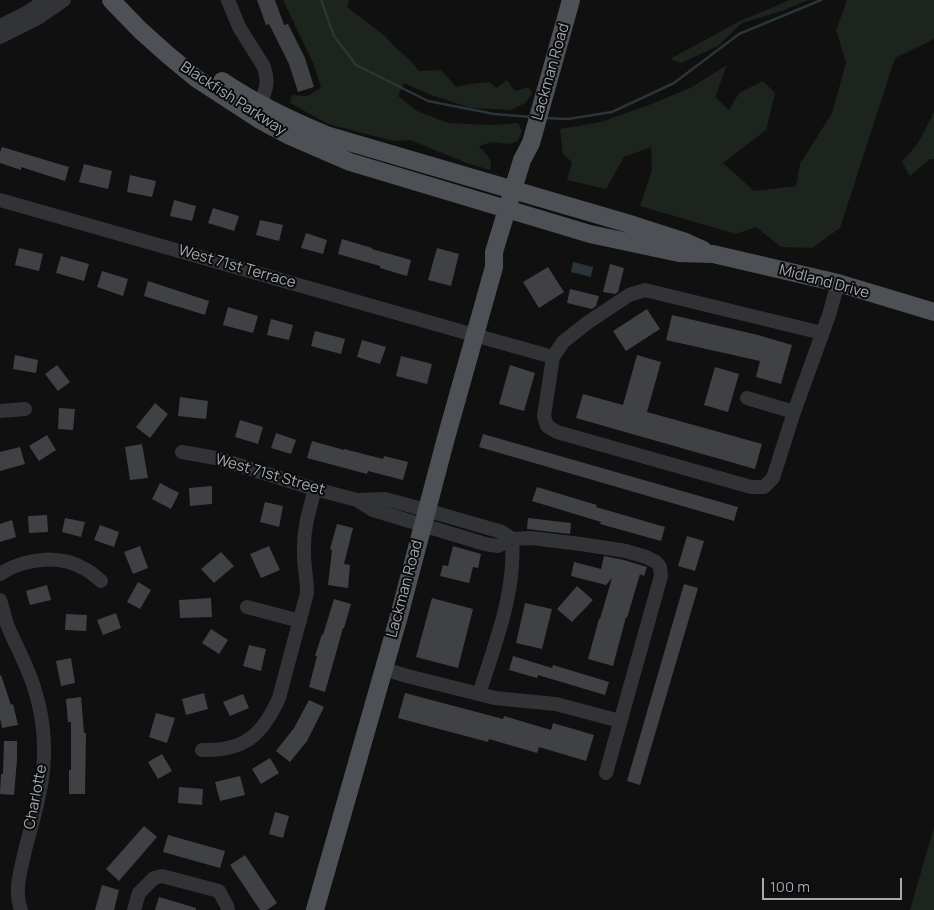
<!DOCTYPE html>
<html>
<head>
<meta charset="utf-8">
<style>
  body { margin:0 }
  #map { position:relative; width:934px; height:910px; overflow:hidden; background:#101011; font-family:Manrope,sans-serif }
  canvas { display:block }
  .scale { position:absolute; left:762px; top:878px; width:140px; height:22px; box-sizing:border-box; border:2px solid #a2aab1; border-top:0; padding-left:6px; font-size:15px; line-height:18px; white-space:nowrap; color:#a2aab1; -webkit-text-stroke:4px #0b0b0c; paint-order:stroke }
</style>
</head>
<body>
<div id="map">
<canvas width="934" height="910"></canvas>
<div class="scale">100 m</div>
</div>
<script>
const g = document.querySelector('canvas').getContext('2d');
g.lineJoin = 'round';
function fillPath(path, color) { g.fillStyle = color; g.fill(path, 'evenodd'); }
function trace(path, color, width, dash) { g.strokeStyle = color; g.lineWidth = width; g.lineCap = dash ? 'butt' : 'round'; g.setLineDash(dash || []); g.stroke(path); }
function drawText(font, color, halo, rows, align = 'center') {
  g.font = font + ' Manrope,sans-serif'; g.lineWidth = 4; g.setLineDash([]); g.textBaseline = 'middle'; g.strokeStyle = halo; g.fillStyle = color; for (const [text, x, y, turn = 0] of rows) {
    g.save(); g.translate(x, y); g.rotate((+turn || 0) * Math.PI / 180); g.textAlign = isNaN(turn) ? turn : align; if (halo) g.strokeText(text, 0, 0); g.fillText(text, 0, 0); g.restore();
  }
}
const green = new Path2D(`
  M 283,0 L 349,0 L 347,7 L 385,36 L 394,46 L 412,62 L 419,71 L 441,70 L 456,87 L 470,84 L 489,82 L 497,88 L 507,80 L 515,91 L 529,87 L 532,94 L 525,103 L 511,110 L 471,108 L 431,95 L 404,83 L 398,96 L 417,111 L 448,123 L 490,125 L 518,123 L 522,131 L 518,141 L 509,144 L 492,142 L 479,146 C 485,154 494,159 490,170 L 467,163 L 410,140 L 393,141 L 328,124 L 290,103 L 292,95 L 307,96 L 321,88 L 314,65 Z
  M 790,0 L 808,0 L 782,11 L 742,23 L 718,46 L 681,63 L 670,59 L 740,21 Z
  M 847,0 L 934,0 L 934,39 L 895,58 L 840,228 L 812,248 L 781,247 L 756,227 L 736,234 L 640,206 L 652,170 L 651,147 L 624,157 L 606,189 L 567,180 L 572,162 L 563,154 L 560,129 L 601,122 L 654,103 L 690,88 L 727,65 L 715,97 L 729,110 L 739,93 L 763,81 L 775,93 L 766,130 L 723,163 L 754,191 L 796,186 L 800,164 L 832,113 L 846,63 L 836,30 Z
  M 934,112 L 934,159 L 930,159 L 910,176 L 902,162 L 918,143 Z
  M 934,827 L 934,910 L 910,910 Z`);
const water = new Path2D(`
  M 573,262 L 593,267 L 591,277 L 571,272 Z`);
const stream = new Path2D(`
  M 321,0 L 334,36 L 356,65 L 428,101 L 494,114 L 532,117
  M 545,118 L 568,119 L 612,112 L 674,83 L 739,34 L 821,0`);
const building = new Path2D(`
  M 257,0 L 275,0 L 284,25 L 288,24 L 305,58 L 314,87 L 298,92 L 289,64 L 269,24 L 266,25 Z
  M 2,147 L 69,167 L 65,181 L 21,167 L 21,170 L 0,163 L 0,152 Z
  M 84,164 L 112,171 L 108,189 L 79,182 Z
  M 130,175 L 156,181 L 152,197 L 127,192 Z
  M 174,200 L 196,206 L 192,221 L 170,216 Z
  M 213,208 L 239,216 L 234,231 L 208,223 Z
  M 260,220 L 283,225 L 279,241 L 256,235 Z
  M 306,233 L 327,240 L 323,254 L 301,248 Z
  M 342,239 L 372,248 L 372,249 L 411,260 L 407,276 L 380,268 L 380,266 L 338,254 Z
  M 19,248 L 43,254 L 39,271 L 15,265 Z
  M 437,248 L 459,254 L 451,286 L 428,280 Z
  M 61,256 L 89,264 L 84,281 L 56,273 Z
  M 610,264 L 624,268 L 618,292 L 615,294 L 603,292 Z
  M 548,267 L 564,292 L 539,308 L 523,282 Z
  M 102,271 L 128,279 L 123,296 L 97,287 Z
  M 148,281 L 209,301 L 205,315 L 144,296 Z
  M 570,289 L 599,296 L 596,306 L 592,309 L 567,303 Z
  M 228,307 L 258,316 L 253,333 L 223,325 Z
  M 647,309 L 660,329 L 626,351 L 613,331 Z
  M 672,315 L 758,335 L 792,345 L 781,384 L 756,377 L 760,361 L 666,340 Z
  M 271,319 L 293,325 L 289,340 L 267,335 Z
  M 315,331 L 345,339 L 341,354 L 311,346 Z
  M 362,340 L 386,347 L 380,364 L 357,357 Z
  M 15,355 L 38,360 L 36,373 L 13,369 Z
  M 637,355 L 661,362 L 647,412 L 762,444 L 755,469 L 576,418 L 583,394 L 623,405 Z
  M 401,356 L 432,364 L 427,384 L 396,376 Z
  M 57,365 L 70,382 L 58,391 L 45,374 Z
  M 510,365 L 535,373 L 524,411 L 499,404 Z
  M 715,367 L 739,374 L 728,412 L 704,405 Z
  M 180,397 L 208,401 L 206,419 L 178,416 Z
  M 155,403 L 168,414 L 150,438 L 136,427 Z
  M 59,408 L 75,409 L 73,430 L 58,429 Z
  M 240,420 L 263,427 L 258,444 L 235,437 Z
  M 276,433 L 296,440 L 291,454 L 271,448 Z
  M 483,434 L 738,507 L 734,521 L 479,447 Z
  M 47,435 L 56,450 L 39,461 L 29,446 Z
  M 312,441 L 344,450 L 344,449 L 383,459 L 384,456 L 408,462 L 403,480 L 368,471 L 367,474 L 307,458 Z
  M 142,444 L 148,478 L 130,480 L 125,447 Z
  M 20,447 L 25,464 L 0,471 L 0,452 Z
  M 160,483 L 179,493 L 171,509 L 152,499 Z
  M 212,486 L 212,504 L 190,506 L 189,488 Z
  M 537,487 L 597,505 L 596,507 L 665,527 L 661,541 L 600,524 L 601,522 L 532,501 Z
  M 265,502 L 283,506 L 279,527 L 260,522 Z
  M 47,515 L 48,532 L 29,533 L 28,516 Z
  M 65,518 L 85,522 L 81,537 L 62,532 Z
  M 528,518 L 571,523 L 570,534 L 527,529 Z
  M 12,520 L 16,537 L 0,542 L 0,524 Z
  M 337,524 L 353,528 L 344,564 L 350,565 L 348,588 L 328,585 L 332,550 L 330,549 Z
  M 100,525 L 119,532 L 114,547 L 94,540 Z
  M 687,536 L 704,541 L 695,571 L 678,566 Z
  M 140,546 L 148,568 L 133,574 L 124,552 Z
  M 269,546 L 280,570 L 261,578 L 250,554 Z
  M 453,546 L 481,554 L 478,568 L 473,567 L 469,583 L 440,576 L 443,565 L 448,566 Z
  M 221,552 L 234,566 L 214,583 L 201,569 Z
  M 604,556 L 624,560 L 647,567 L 644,576 L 640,574 L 627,618 L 626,617 L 613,666 L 588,659 L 599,619 L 600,619 L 612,578 L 606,585 L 571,576 L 574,562 L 601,569 Z
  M 138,582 L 151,590 L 140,609 L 127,602 Z
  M 684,584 L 698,588 L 640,785 L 627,781 Z
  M 47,585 L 51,600 L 30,605 L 26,591 Z
  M 577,586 L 593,600 L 572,622 L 557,609 Z
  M 211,598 L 212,617 L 180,618 L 179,600 Z
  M 432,598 L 473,609 L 458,668 L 416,657 Z
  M 334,599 L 351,604 L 344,628 L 343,628 L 325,692 L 309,687 L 317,656 L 315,656 L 322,634 L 323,635 Z
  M 525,603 L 552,609 L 542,649 L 516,643 Z
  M 116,613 L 121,628 L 103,635 L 97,620 Z
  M 66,614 L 87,615 L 86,631 L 65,630 Z
  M 211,629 L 228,640 L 219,654 L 202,643 Z
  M 249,645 L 266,649 L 261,671 L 243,666 Z
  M 513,656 L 552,668 L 553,665 L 609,682 L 605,695 L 538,675 L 537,678 L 509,670 Z
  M 71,658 L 75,683 L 61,686 L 56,661 Z
  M 1,675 L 11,705 L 13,704 L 18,725 L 2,728 L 0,718 L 0,676 Z
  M 204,693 L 208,709 L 186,715 L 182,699 Z
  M 405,693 L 503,719 L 504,716 L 551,730 L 553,723 L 594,735 L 586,761 L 539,747 L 537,753 L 489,739 L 488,742 L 398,718 Z
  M 243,694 L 249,708 L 230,716 L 223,702 Z
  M 81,697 L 84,733 L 86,733 L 85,794 L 69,794 L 69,770 L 71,770 L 71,722 L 68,722 L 66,699 Z
  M 309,700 L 324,707 L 307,741 L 290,762 L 276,751 L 294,728 Z
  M 156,713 L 175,718 L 167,743 L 149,737 Z
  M 4,741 L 17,741 L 17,760 L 14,795 L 0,794 L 1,774 L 3,774 Z
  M 162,754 L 172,771 L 158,779 L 148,762 Z
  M 270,758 L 279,773 L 261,784 L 252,769 Z
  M 240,776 L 245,795 L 220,801 L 215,782 Z
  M 179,787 L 203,789 L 202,805 L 178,803 Z
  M 275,812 L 289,816 L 283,838 L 269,834 Z
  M 144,826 L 157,837 L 119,881 L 106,869 Z
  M 168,835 L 225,851 L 220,868 L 163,852 Z
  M 245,855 L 277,903 L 267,910 L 260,910 L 230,865 Z
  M 102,885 L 119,890 L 114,910 L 95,910 Z
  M 159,897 L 196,908 L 196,910 L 155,910 Z`);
const minor = new Path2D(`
  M 228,0 L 239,27 L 264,67 C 269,82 266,90 260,105
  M 0,26 L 26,13 L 46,0
  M 0,37 L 38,18 L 64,0
  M 0,200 L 474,335 L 553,357
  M 822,333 L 645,290 L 629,295 L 587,323 L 563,342 L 553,357 L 544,416 L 547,426 L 557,432 L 751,487 L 764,487 L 773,478 L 794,412 L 829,315 L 838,283
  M 747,398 L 794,412
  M 0,411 L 25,409
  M 182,452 L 216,458 L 315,489 L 357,500 L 385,499 L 426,510 L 502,532 L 512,539
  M 357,500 L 373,510 L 485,544 L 498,546 L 512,539 L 531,538 L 581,544 L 626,551 L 646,557 L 656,562 L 660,567 L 661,576 L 606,773
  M 0,574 C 25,558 59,554 85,569 C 91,572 96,577 101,581
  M 0,600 C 3,609 5,620 9,629 C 14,641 20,652 25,664 C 38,693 45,724 44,756 C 43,787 34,817 26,846 C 22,867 13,889 21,910
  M 247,607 L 300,621
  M 384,669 L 407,676 L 495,698 L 556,704 L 620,721
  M 479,694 C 495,644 516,592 512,539
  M 202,750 C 244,751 262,736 279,698 L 307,593 C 307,577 303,562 304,546 C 304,526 310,508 315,489
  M 134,910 L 139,893 L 154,878 L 162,876 L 219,891 L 227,906 L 228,910`);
const major = new Path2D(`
  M 111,0 L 140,30 L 168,55 L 197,79 L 260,120 L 290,136 L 350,162 L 590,234 L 679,253 L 713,254 L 838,283 L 934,312
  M 222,81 C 256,104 292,121 329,136 L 633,225 L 683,241 L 703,250
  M 315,910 L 399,616 L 446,438 L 494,267 L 494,252 L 522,160 L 531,143 L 571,0`);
const streetNames = [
  ["Lackman Road",551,72,-74],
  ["Blackfish Parkway",233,99,33],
  ["West 71st Terrace",237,267,16],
  ["Midland Drive",824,282,15],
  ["West 71st Street",270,475,16],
  ["Lackman Road",405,589,-75],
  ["Charlotte",36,797,-79]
];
fillPath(green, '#1d241d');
fillPath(water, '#2a3539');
trace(stream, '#2a3539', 2.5);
fillPath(building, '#3f4144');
trace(minor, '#313336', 14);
trace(major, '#4d5155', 18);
drawText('15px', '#a2aab1', '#0b0b0c', streetNames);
</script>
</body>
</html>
